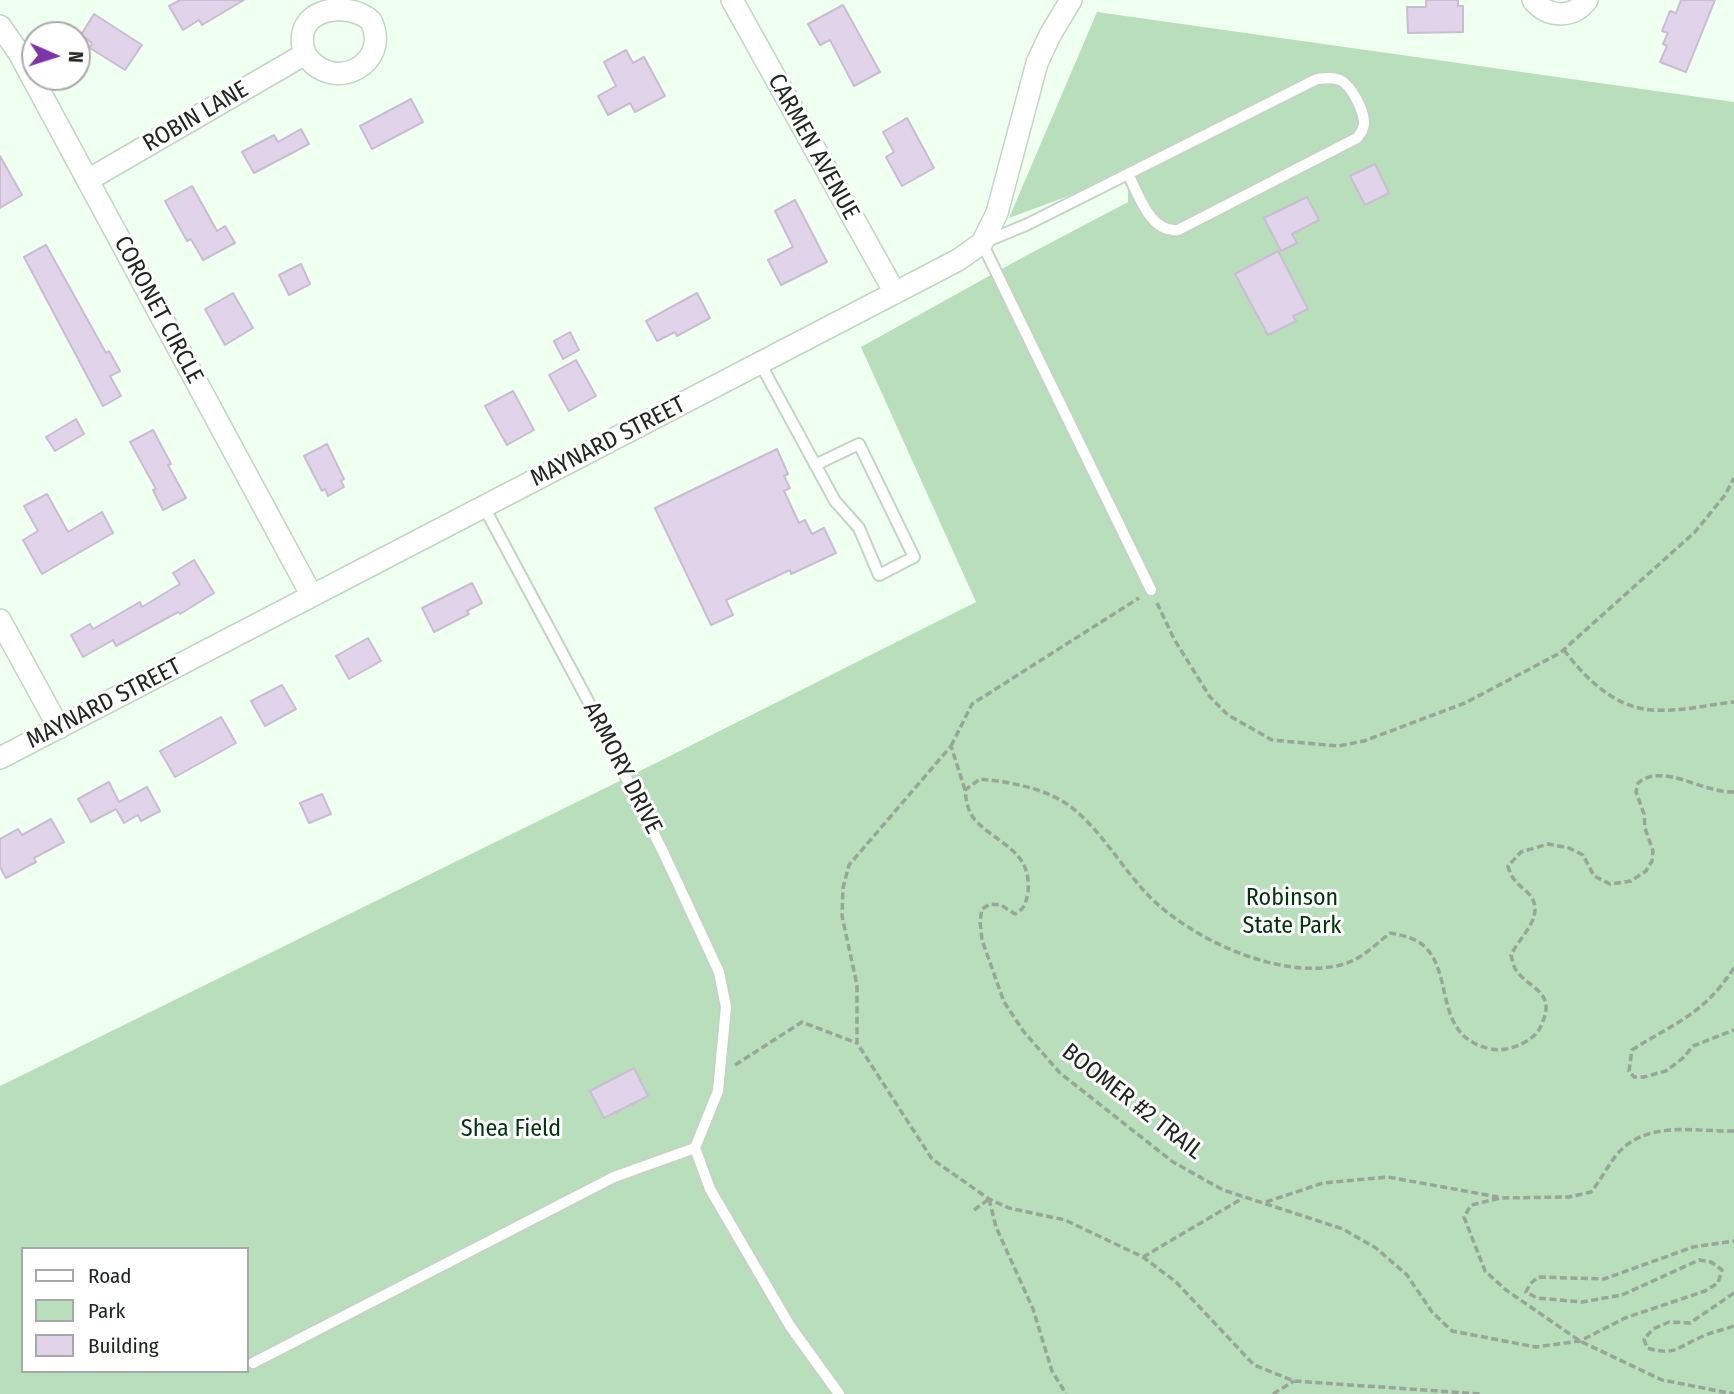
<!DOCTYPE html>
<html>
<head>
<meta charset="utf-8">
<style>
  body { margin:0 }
  #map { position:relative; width:1734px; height:1394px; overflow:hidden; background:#effff0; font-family:"Fira Sans Condensed",sans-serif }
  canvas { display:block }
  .legend { position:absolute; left:21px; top:1247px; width:228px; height:126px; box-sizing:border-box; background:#fff; border:2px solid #a6a9a6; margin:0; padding:9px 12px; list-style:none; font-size:21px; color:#202720 }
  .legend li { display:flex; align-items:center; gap:14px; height:35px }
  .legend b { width:35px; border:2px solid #a6a9a6 }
  .north { position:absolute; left:21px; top:21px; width:70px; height:70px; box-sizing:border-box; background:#fff; border:2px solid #a6a9a6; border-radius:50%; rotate:93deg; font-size:19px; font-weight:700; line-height:28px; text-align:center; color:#202720 }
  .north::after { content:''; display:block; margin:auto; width:24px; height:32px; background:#7e34a6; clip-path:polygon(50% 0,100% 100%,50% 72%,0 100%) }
</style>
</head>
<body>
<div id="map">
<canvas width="1734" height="1394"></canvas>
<ul class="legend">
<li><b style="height:9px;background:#fff"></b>Road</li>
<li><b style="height:19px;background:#b9debb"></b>Park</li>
<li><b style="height:19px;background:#e1d4ea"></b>Building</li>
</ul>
<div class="north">N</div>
</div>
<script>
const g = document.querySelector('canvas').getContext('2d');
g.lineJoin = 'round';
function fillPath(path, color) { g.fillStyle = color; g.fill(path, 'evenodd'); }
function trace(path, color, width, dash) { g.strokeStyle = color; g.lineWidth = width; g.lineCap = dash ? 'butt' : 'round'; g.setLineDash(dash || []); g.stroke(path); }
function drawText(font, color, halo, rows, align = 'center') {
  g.font = font + ' "Fira Sans Condensed",sans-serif'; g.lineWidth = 6; g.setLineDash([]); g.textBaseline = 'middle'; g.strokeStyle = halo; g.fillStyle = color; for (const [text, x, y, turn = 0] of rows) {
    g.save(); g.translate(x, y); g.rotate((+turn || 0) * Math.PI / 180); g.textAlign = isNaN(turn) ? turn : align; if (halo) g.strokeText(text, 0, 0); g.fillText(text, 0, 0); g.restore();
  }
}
const green = new Path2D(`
  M 1097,12 L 1734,102 L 1734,1394 L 0,1394 L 0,1086 L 654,764 L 976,602 L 861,347 L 1018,260 L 1128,202 L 1128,174 L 1009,218 ZM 23,1249 L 247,1249 L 247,1371 L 23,1371 Z`);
const building = new Path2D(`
  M 180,0 L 244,0 L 202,25 L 199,20 L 183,30 L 169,6 Z
  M 1426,0 L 1458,0 L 1458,6 L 1463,6 L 1463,32 L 1408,33 L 1407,7 L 1426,7 Z
  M 1681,0 L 1715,0 L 1686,72 L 1660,62 L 1667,46 L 1663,44 L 1668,33 L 1662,31 L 1670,11 L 1676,13 Z
  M 843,5 L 880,72 L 854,86 L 830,40 L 820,45 L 808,24 Z
  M 94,14 L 142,45 L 125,70 L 90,48 L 92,43 L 81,35 Z
  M 626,50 L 633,63 L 644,57 L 665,96 L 635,112 L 630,103 L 608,115 L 598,96 L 616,86 L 604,62 Z
  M 411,99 L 423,122 L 372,149 L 360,126 Z
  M 907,118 L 934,168 L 902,186 L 886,157 L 894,152 L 883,132 Z
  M 301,129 L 309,144 L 254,173 L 242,152 L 274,135 L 278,142 Z
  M 0,156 L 22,195 L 0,208 Z
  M 1375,164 L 1389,193 L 1365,205 L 1350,176 Z
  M 192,186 L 217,231 L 225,226 L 235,243 L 203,260 L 191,239 L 187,241 L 165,201 Z
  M 1307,197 L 1319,220 L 1292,234 L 1297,243 L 1281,251 L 1264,218 Z
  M 795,200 L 827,262 L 781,285 L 768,260 L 793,247 L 775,211 Z
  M 46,245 L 106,353 L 109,351 L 120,371 L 110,376 L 121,396 L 103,406 L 24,257 Z
  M 1278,251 L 1308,309 L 1293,316 L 1296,321 L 1268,335 L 1235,274 Z
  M 301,264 L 310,284 L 289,295 L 279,275 Z
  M 233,293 L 253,328 L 225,345 L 205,309 Z
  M 697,293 L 710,318 L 677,336 L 675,332 L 657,341 L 646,321 Z
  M 570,332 L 579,350 L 563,359 L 554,341 Z
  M 576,360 L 596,396 L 569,411 L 549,375 Z
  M 513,391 L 534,430 L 507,445 L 485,406 Z
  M 76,419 L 84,434 L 55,451 L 46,437 Z
  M 153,430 L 171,464 L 168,465 L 186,498 L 163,510 L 153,490 L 156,489 L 130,442 Z
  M 327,444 L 344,479 L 341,481 L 344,487 L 328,496 L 325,489 L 322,491 L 304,456 Z
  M 777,449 L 788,474 L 784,476 L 790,488 L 784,491 L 799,523 L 805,520 L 812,534 L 824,528 L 836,553 L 791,574 L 790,570 L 726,600 L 733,615 L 711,625 L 655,508 Z
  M 47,494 L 68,532 L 102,512 L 113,533 L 42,574 L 23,540 L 38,531 L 24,506 Z
  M 194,560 L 214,593 L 180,614 L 178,612 L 116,646 L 113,640 L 83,657 L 71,635 L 90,624 L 93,629 L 140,602 L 142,607 L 180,584 L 173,573 Z
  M 472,583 L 482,603 L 467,611 L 469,614 L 434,632 L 422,608 Z
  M 368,638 L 381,661 L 349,679 L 336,656 Z
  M 282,685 L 296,709 L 265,726 L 251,701 Z
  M 221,717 L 236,743 L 175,777 L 160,751 Z
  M 109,782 L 119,802 L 147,787 L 160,811 L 141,821 L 138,815 L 124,823 L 116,809 L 91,822 L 78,799 Z
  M 322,794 L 331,814 L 309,823 L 300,803 Z
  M 51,819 L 64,842 L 34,858 L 36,862 L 6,878 L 0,867 L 0,839 L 18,829 L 22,835 Z
  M 634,1068 L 648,1096 L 604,1118 L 590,1091 Z`);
const path = new Path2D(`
  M 1157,603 L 1174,639 L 1210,697 L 1228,715 L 1272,740 L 1338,746 L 1364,741 L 1465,703 L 1560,653 L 1695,532 L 1725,495 L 1734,478
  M 1564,650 C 1584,677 1615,708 1652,710 C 1679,712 1707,705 1734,702
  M 951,746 L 972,704 L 1139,598
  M 965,790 L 951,746 L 849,865 L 843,888 L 842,916 L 857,985 L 857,1043 L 932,1159 L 989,1199 L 1009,1208 L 1065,1220 L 1143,1257 L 1176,1282 L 1254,1365 L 1294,1381 L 1481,1394
  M 1734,792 C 1702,793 1663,762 1638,783 L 1636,792 L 1644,814 L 1645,828 L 1653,851 L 1652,861 L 1646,871 L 1631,881 L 1610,884 L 1594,876 L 1583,855 L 1569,848 L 1548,844 L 1521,852 L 1508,866 C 1511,879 1518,884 1527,892 C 1549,913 1520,936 1511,955 C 1512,959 1513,966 1516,970 C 1529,989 1555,991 1543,1021 C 1540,1029 1538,1033 1531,1038 C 1521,1046 1503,1052 1491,1049 C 1432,1037 1455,974 1424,946 C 1415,938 1402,935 1390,933 C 1376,944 1364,957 1347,963 C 1286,984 1190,939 1148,895 C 1121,867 1102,831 1071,807 C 1046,788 1010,782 980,779 L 965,790 C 966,801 968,813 976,821 C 999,845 1032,851 1028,892 C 1026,902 1025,909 1015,914 L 1001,905 L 990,904 L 982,909 L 980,921 L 982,940 L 1004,1002 L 1024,1032 L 1060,1073 L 1173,1162 L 1223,1190 L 1343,1229 L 1376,1248 L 1407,1275 L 1432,1312 L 1452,1331 L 1536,1347 L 1580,1341 L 1625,1318 L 1705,1291 L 1718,1283 L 1722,1270 L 1711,1262 L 1699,1260 L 1622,1295 L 1582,1302 L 1537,1298 L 1526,1292 L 1530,1284 L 1538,1277 L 1604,1279 L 1693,1247 L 1734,1241
  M 1734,968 C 1703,1015 1676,1022 1632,1050 L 1629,1071 L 1634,1077 L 1644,1077 L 1666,1071 L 1683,1058 L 1693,1046 L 1734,1030
  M 735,1065 L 802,1022 L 857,1043
  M 1734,1131 C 1696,1132 1649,1120 1619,1152 C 1609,1163 1601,1180 1591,1192 L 1569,1197 L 1500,1198 L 1471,1205 L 1464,1217 L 1485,1271 L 1506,1290 L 1580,1341 L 1662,1380 L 1734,1394
  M 989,1199 L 996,1227 L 1033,1309 L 1052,1371 L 1066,1394
  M 1266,1202 L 1323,1183 L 1388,1177 L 1498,1197
  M 974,1210 L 989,1199
  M 1143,1257 L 1243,1198
  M 1734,1293 L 1690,1323 L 1669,1322 L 1653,1329 L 1644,1339 L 1647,1348 C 1675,1356 1676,1348 1701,1337 C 1711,1332 1723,1330 1734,1326
  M 1273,1394 L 1294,1381`);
const service = new Path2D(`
  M 1128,174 C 1139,195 1150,233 1178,230 L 1357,138 C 1361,133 1364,129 1364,123 C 1364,110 1351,85 1340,80 C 1333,77 1325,78 1317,79 L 1026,225 L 982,243 L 1151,590
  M 760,363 L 835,501 L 859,528 L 879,575 L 914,557 L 859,444 L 815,465
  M 484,507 L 587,699 L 665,856 L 719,972 L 726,1007 L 718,1091 L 695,1148 L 710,1189 L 790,1326 L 839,1394
  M 253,1363 L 614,1177 L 695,1148`);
const minor = new Path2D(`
  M 732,0 L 895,293
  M 1533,0 C 1548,18 1573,19 1587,0
  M 0,26 L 19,53 L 312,596
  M 88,180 L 305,54 C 333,96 392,63 371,21 C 349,0 289,7 305,54
  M 0,620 L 59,728
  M 0,758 L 958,260 L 982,243 L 997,213 L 1037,63 L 1050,35 L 1071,0`);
const streetNames = [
  ["ROBIN LANE",196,117,-30],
  ["CARMEN AVENUE",813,147,61],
  ["CORONET CIRCLE",158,310,62],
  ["MAYNARD STREET",608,442,-27],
  ["MAYNARD STREET",104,704,-27],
  ["ARMORY DRIVE",622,768,63],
  ["BOOMER #2 TRAIL",1132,1102,38]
];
const parkNames = [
  ["Robinson",1292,898],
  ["State Park",1292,926],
  ["Shea Field",511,1129]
];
fillPath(green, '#b9debb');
fillPath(building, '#e1d4ea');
trace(building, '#c9bdd2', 2);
trace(service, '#c2d5c3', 14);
trace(minor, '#c2d5c3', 24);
trace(path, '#98a599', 3.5, [7, 3.5]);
trace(service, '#fff', 10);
trace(minor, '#fff', 21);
drawText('24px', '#202720', '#fff', streetNames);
drawText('24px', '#03350d', '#fff', parkNames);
</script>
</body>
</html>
